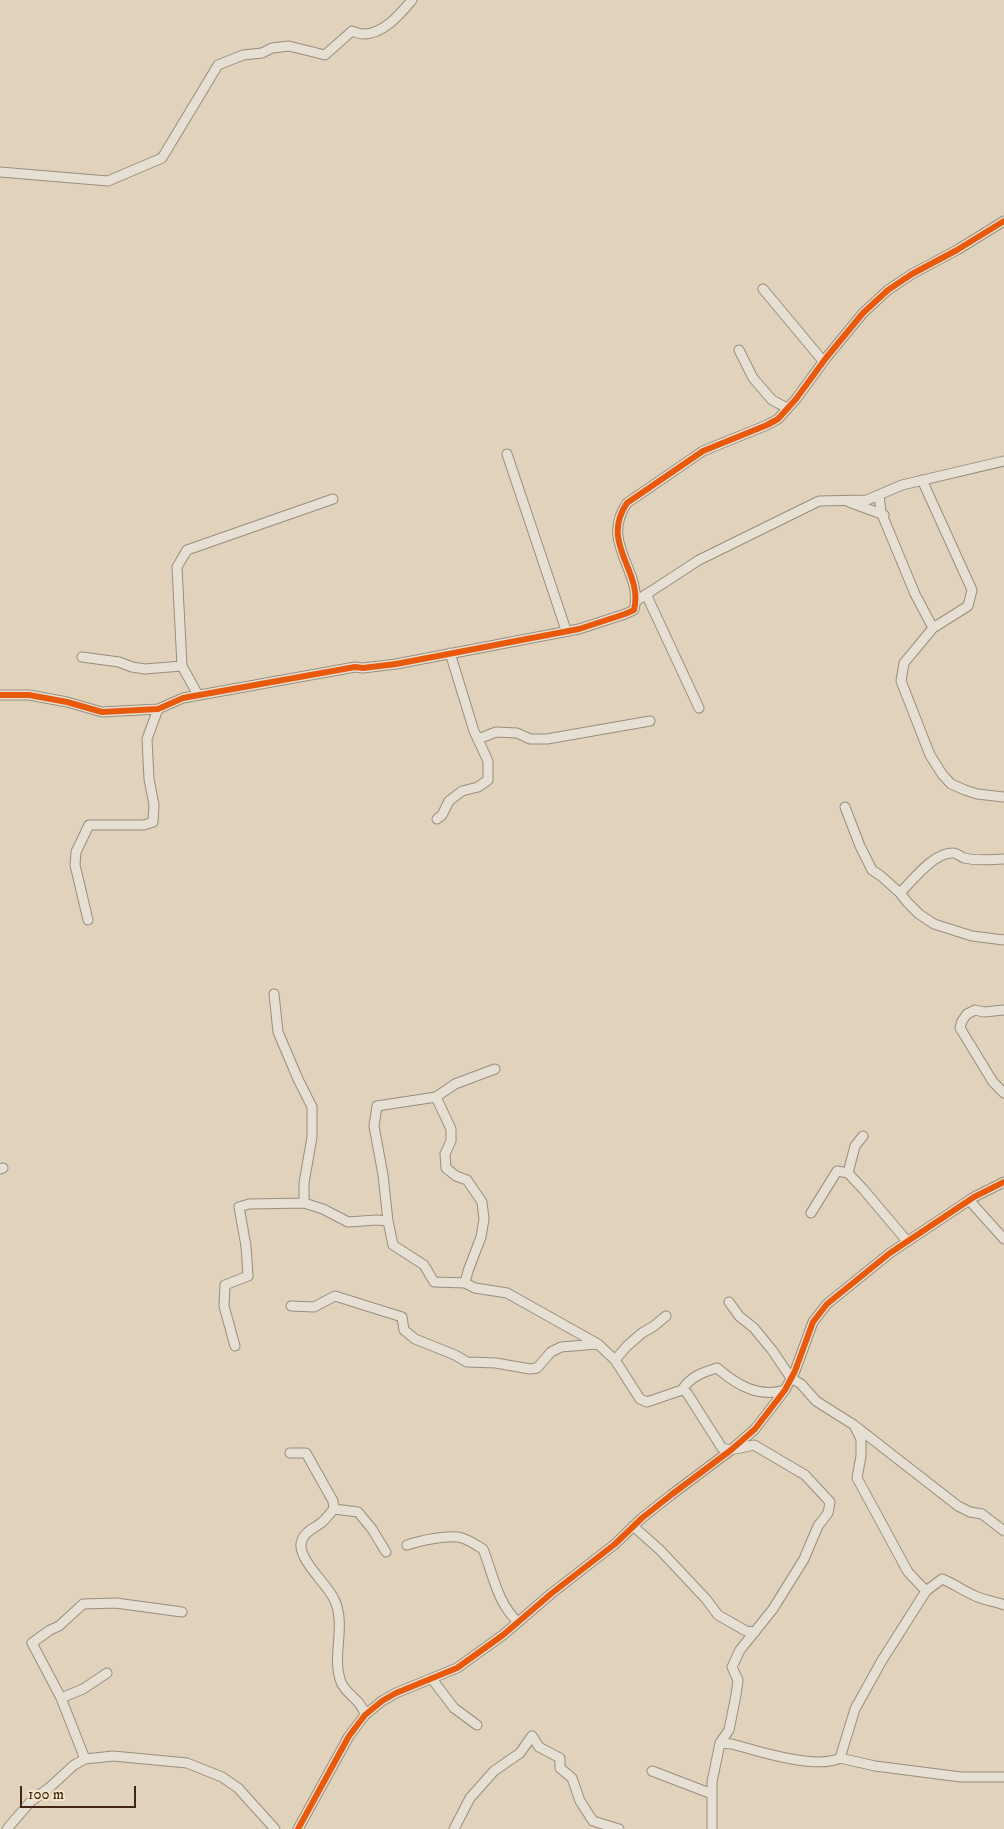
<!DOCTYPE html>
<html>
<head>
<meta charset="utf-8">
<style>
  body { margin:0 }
  #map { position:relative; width:1004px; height:1829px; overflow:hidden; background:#e1d3bb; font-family:"IM FELL DW Pica",serif }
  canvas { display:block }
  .scale { position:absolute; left:20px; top:1786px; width:116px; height:22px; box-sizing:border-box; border:2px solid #432413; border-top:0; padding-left:6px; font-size:15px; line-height:18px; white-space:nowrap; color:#432413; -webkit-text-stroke:4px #f5e5c9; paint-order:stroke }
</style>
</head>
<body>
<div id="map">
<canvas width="1004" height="1829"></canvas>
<div class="scale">100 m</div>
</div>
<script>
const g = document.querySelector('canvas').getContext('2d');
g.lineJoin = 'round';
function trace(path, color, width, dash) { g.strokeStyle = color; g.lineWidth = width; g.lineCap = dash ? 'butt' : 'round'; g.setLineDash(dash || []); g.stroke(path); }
const minor = new Path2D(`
  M 0,172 L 108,181 L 162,158 L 218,65 L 243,55 L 262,53 L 272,48 L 289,46 L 325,55 L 352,31 C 355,32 360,34 363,34 C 384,34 400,14 412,0
  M 763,289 L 823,361
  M 739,350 L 753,378 L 772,400 L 787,408
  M 507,454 L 566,630
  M 922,480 L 972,590 L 968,606 L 933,628 L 904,663 L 901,681 L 930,755 L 942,774 L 951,784 L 965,790 L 977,794 L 1004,797
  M 879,495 L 881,512 L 915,594 L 933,628
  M 849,502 L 884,515
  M 646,594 L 699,708
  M 636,601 L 699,560 L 819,501 L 867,500 L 902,485 L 1004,461
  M 82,657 L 119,662 L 132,667 L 145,669 L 182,666
  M 0,695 L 29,695 L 67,702 L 102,712 L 158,709 L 183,698 L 355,667 L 363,668 L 396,664 L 579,629 L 625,614 L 634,610 C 644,571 599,544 627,503 L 703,451 L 767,425 L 778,419 L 796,399 L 826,358 L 863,313 L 888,290 L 912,274 L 957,250 L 1004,221
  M 198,695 L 182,666 L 177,567 L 187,550 L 333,499
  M 478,739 L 496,732 L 517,733 L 530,739 L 547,739 L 650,721
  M 845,807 L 860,846 L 872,870 L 881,876 L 900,893 L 907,902 L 919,914 L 934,924 L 972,936 L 1004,940
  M 437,819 L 442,815 L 449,801 L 462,791 L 478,787 L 488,780 L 488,761 L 474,731 L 450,653
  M 900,893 C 913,880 934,852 953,853 C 957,853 961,857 964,858 C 977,861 991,860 1004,859
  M 88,920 L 75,865 L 76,852 L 89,825 L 144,825 L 153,822 L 154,805 L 149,779 L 147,739 L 158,709
  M 274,994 L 278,1032 L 298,1079 L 312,1107 L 312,1137 L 304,1183 L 304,1203
  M 1004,1010 L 984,1012 L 975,1010 L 967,1014 L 962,1021 L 960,1028 L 993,1082 L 1004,1093
  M 495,1069 L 455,1084 L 436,1097 L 451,1129 L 451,1141 L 445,1154 L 446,1168 L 456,1176 L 467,1180 L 482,1202 L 484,1219 L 481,1237 L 468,1271 L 465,1283 L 475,1288 L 507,1293 L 598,1344 L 615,1360
  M 436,1097 L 377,1106 L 374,1126 L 383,1175 L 388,1221 L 393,1245 L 424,1265 L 434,1282 L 465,1283
  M 863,1136 L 855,1146 L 848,1173 L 863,1189 L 907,1241
  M 0,1169 L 3,1168
  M 969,1200 L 1004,1239
  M 811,1213 L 837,1171 L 848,1173
  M 729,1302 L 739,1316 L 754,1328 L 772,1350 L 791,1378 L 801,1384 L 816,1401 L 854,1425 L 958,1506 L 970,1512 L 982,1514 L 1004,1531
  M 291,1306 L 314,1307 L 335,1296 L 402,1317 L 404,1330 L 415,1339 L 455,1355 L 467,1362 L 496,1363 L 530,1369 L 537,1368 L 551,1352 L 561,1347 L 598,1344
  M 666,1316 L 654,1326 L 642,1333 L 627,1346 L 615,1360 L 640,1399 L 647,1402 L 682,1390 L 687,1393 L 722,1448 L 731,1450 L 754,1445 L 805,1475 L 830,1502 L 828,1513 L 818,1526 L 804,1559 L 773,1609 L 740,1650 L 732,1667 L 738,1680 L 736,1695 L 729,1730 L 720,1743
  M 235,1346 L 224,1306 L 225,1285 L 248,1276 L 246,1246 L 239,1207 L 249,1204 L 304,1203 L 323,1209 L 348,1222 L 376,1220 L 388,1221
  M 682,1390 C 690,1377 703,1372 717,1368 C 737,1385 758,1398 785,1390
  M 854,1425 L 861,1439 L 861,1456 L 857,1478 L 908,1572 L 926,1591 L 881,1662 L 855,1709 L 840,1758 L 875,1766 L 961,1777 L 1004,1777
  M 290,1453 L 306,1453 L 333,1501 L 334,1509
  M 633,1526 L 660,1550 L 706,1599 L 718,1615 L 746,1631 L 755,1632
  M 407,1545 C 419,1541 449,1534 462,1538 C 469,1540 476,1545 483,1549 C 493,1574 497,1603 518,1622
  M 926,1591 L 942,1579 C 953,1583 962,1590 973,1595 C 982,1600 995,1601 1004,1605
  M 432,1679 L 454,1708 L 477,1725
  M 61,1698 L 32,1643 L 50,1630 L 59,1626 L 83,1604 L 116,1603 L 182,1612
  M 365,1715 C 361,1699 346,1695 341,1682 C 331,1656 347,1625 334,1599 C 327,1584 299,1560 301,1544 C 303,1532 313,1529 321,1523 C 326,1519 330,1513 334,1509 L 358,1512 L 372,1529 L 386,1552
  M 85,1759 L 61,1698 L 83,1689 L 107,1673
  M 652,1771 L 712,1794
  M 7,1829 L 31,1801 L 49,1788 L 74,1765 L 85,1759 L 113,1756 L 187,1763 L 222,1777 L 238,1788 L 275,1829
  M 298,1829 L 349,1736 L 365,1715 L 382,1701 L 396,1693 L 457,1668 L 503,1635 L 552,1593 L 615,1544 L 642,1518 L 671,1495 L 731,1450 L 755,1429 L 785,1390 L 795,1371 L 813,1322 L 827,1304 L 890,1253 L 974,1197 L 1004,1182
  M 454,1829 L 470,1798 L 494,1771 L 520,1753 L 532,1736 L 539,1747 L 560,1758 L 560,1768 L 572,1778 L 580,1801 L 593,1821 L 619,1829
  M 712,1829 L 712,1782 L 720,1743 L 732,1744 C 758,1751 816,1770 840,1758`);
const cycleway = new Path2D(`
  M 0,695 L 29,695 L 67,702 L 102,712 L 158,709 L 183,698 L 355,667 L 363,668 L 396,664 L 579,629 L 625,614 L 634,610 C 644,571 599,544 627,503 L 703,451 L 767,425 L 778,419 L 796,399 L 826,358 L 863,313 L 888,290 L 912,274 L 957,250 L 1004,221
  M 298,1829 L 349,1736 L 365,1715 L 382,1701 L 396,1693 L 457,1668 L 503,1635 L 552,1593 L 615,1544 L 642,1518 L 671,1495 L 731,1450 L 755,1429 L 785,1390 L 795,1371 L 813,1322 L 827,1304 L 890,1253 L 974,1197 L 1004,1182`);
trace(minor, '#988d7d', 11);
trace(minor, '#e6dfd3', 9);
trace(cycleway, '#e8590c', 6);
</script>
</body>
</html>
